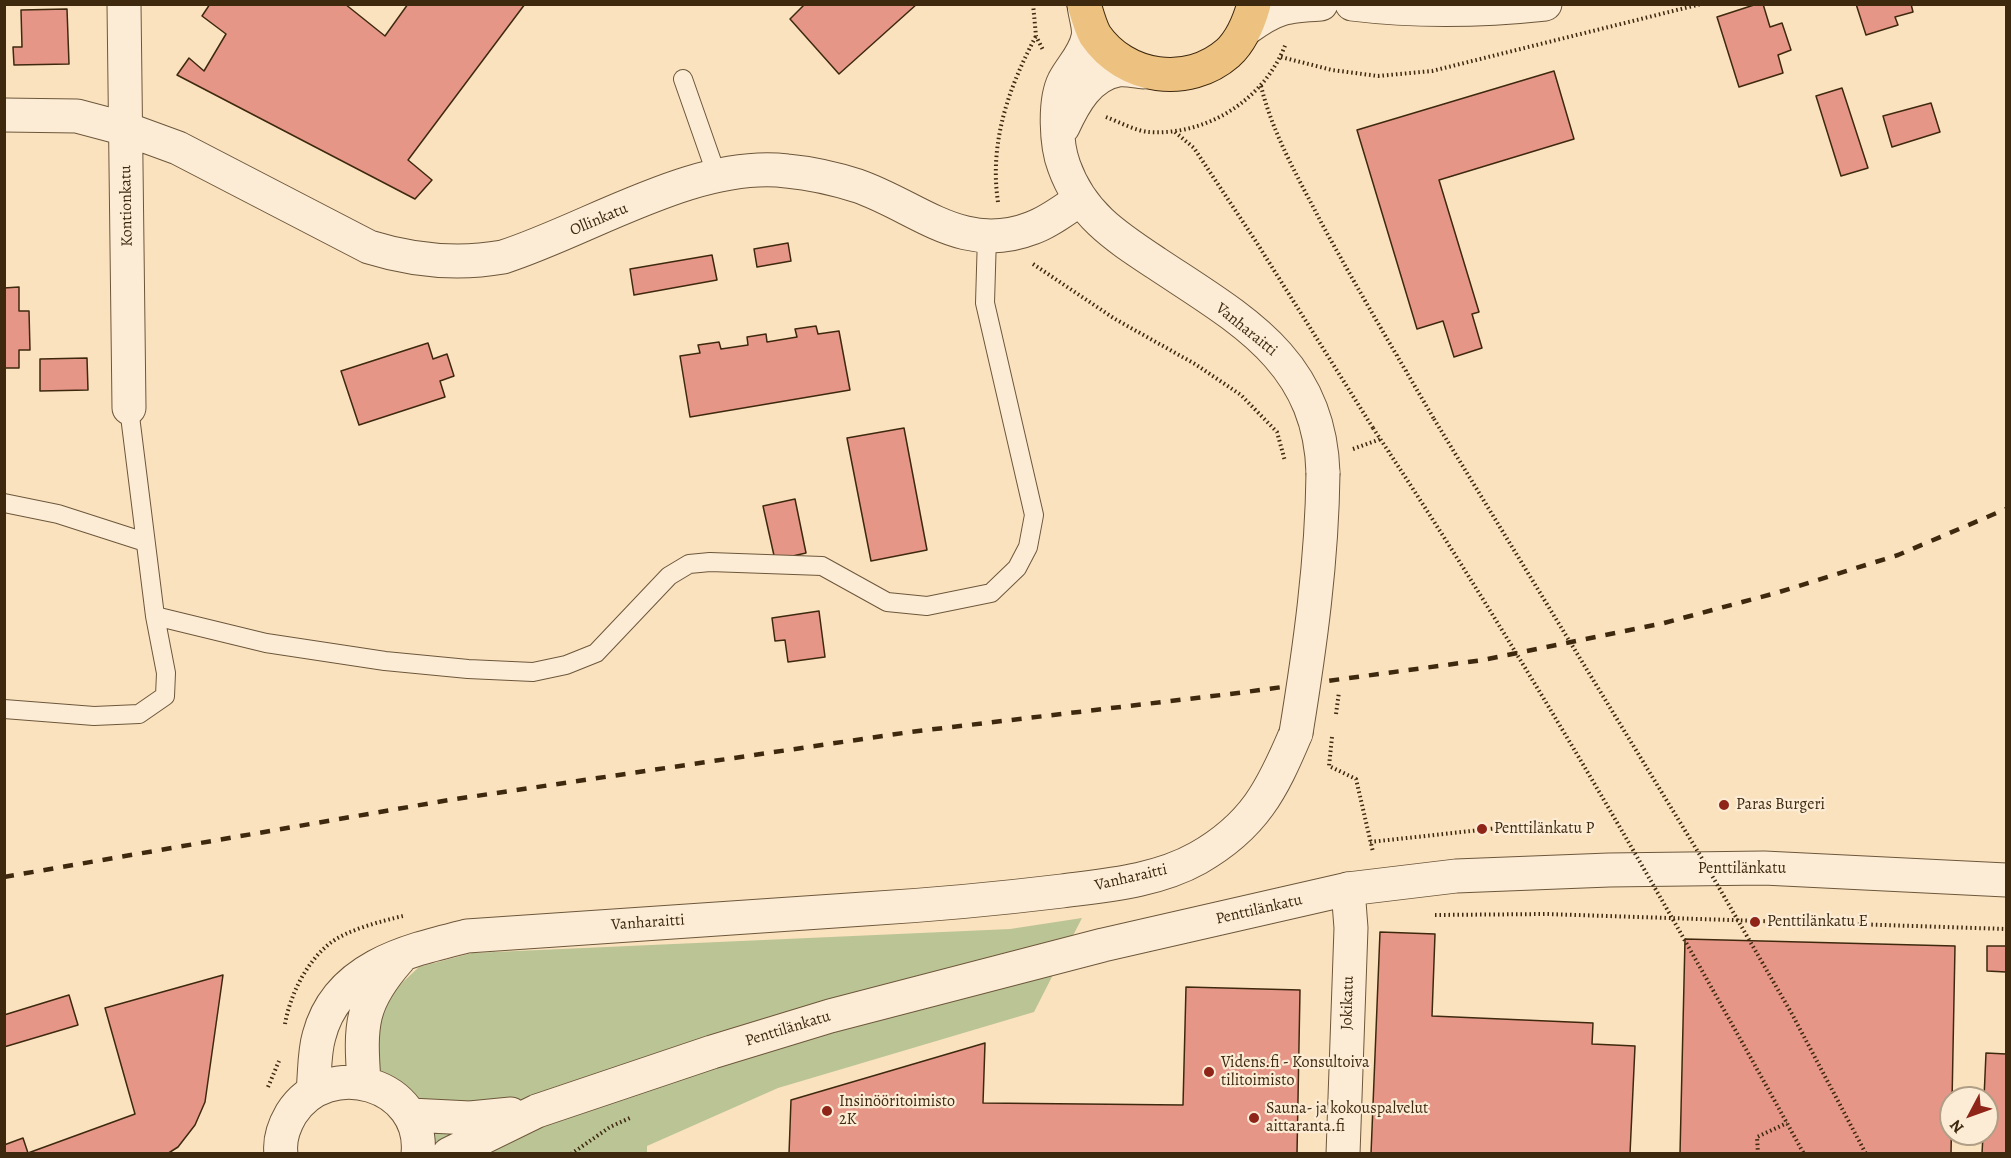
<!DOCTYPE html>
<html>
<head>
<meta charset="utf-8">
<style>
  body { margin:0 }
  #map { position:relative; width:2011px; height:1158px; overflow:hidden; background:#fae2bf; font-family:Alegreya,serif }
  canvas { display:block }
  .frame { position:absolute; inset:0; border:6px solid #3e290f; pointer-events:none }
  .north { position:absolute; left:1939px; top:1086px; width:60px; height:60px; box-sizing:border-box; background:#fcecd5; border:2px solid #b09e86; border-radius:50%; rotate:229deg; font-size:16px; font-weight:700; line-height:24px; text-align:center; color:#3e290f }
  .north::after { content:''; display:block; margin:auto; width:21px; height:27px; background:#8f2418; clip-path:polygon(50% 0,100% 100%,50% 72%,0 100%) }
</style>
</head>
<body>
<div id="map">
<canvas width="2011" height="1158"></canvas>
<div class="frame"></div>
<div class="north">N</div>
</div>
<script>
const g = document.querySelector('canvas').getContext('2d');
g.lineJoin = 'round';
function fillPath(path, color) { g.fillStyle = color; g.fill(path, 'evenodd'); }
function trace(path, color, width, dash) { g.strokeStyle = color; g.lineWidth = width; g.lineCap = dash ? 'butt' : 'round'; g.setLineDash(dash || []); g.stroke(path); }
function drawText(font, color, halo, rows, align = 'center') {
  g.font = font + ' Alegreya,serif'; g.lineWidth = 4.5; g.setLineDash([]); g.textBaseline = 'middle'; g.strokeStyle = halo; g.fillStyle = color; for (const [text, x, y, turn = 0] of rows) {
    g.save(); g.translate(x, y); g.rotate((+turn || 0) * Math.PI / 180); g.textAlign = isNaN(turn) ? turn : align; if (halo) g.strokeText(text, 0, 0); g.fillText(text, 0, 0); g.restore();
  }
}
const green = new Path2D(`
  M 1082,918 L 1034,1012 L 778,1088 L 647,1146 L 647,1153 L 422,1153 L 374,1070 L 379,1017 L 390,994 L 419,967 L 472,953 L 1010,929 Z`);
const building = new Path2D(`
  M 210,4 L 345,4 L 385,36 L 408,4 L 525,4 L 408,160 L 432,180 L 415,199 L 177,75 L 189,58 L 204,71 L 226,34 L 202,16 Z
  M 805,4 L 917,4 L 839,74 L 790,19 Z
  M 1757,4 L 1763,4 L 1770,27 L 1782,23 L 1791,50 L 1778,55 L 1783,73 L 1739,87 L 1717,17 Z
  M 1856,4 L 1911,4 L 1913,12 L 1895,17 L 1898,25 L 1866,35 Z
  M 67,9 L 69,64 L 14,65 L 13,47 L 22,47 L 21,10 Z
  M 1554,71 L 1574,139 L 1439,180 L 1479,312 L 1472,314 L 1482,348 L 1454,357 L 1443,321 L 1417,329 L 1357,130 Z
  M 1842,88 L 1868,168 L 1841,176 L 1816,96 Z
  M 1931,103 L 1940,132 L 1892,147 L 1883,116 Z
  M 788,243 L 791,261 L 757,267 L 754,249 Z
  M 712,255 L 717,280 L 634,295 L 630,269 Z
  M 19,287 L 19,311 L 29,311 L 30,350 L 19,350 L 19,368 L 4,368 L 4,288 Z
  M 816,326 L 818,334 L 839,331 L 850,390 L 690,417 L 680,356 L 700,353 L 698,345 L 719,342 L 721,349 L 748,345 L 747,337 L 766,334 L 767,342 L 797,337 L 795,329 Z
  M 428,343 L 433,359 L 447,354 L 454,376 L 440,381 L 445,397 L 359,425 L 341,371 Z
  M 87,358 L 88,390 L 40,391 L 40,359 Z
  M 904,428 L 927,550 L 871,561 L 847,438 Z
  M 795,499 L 806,553 L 775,560 L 763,506 Z
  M 819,611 L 825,657 L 788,662 L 785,640 L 775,641 L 772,618 Z
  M 1380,932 L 1435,934 L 1432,1016 L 1593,1023 L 1592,1044 L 1635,1046 L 1630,1154 L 1371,1154 Z
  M 1685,939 L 1955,946 L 1951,1154 L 1680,1154 Z
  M 1987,946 L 2006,946 L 2006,972 L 1987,971 Z
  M 223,975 L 205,1102 L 195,1125 L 178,1147 L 167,1154 L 4,1154 L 4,1145 L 23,1138 L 28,1153 L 135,1114 L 105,1008 Z
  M 1186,987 L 1300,990 L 1297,1154 L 789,1154 L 791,1100 L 985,1043 L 983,1103 L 1183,1105 Z
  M 69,995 L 78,1025 L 4,1047 L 4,1015 Z
  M 1986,1053 L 2006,1054 L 2006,1154 L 1982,1154 L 1983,1134 L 1987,1134 L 1987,1098 L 1984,1098 Z`);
const path = new Path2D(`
  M 1033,4 L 1036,36 L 1043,50
  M 1281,57 L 1332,70 L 1378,76 L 1432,71 L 1701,4
  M 1261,86 C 1273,135 1299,179 1322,224 C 1358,290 1396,354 1434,419
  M 1106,117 C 1119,122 1136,131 1149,132 C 1208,136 1266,98 1286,43
  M 1175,132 L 1194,148 L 1255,240 L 1373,428
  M 998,202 C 989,142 1009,87 1036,36
  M 1033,264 L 1115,319 L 1195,364 L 1241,395 L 1277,432 L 1285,461
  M 1353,449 L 1381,439
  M 1332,737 L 1329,766 L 1356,779 L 1373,852
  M 1370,842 L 1517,826
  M 1435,915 L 1546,914 L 2006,929
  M 285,1024 C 290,995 306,963 329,944 C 346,930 382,921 403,916
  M 268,1087 L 279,1061
  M 571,1154 L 610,1127 L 632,1117
  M 1758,1154 L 1757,1137 L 1787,1123`);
const service = new Path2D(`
  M 683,79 L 717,176
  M 4,503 L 58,514 L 145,542
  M 155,616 L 266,643 L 385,661 L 468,669 L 533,672 L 566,665 L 596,653 L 669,576 L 689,564 L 710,562 L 822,566 L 887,602 L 927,606 L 991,593 L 1017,568 L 1028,547 L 1034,515 L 985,303 L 987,236
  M 4,709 L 94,716 L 139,714 L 165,696 L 166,673 L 155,616 L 129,408`);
const minor = new Path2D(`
  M 124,4 L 129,408
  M 4,115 L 77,116 L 126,129 L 178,148 L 369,247 C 414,261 457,265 503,257 C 590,229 695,160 787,171 C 809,173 836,179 858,186 C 918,207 963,255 1032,228 C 1049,222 1064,210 1079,200
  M 1343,1154 L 1351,928 L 1348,889`);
const tertiary = new Path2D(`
  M 1352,4 C 1417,12 1480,11 1545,4
  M 1084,5 C 1085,15 1090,28 1088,37 C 1085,54 1072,66 1064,81 C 1054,101 1056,145 1064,166 C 1081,214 1115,236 1156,263 C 1240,319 1320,360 1323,473
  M 1247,28 C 1276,7 1285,6 1321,4
  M 1063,127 C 1074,103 1089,75 1118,70 C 1125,69 1135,71 1143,72
  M 364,1082 C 360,1025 360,1003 399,959
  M 313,1091 C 315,1073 314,1053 319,1036 C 337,967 406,951 467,936 C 599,927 732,918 864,909 C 931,905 996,899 1062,891 C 1108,885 1157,881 1198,858 C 1254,826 1272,790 1296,733
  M 410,1115 L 470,1118 L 511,1114
  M 281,1154 C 279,1139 284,1126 291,1114 C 328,1055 425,1084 418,1154
  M 449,1154 L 537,1111 L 712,1052 L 830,1016 L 1103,945 L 1348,889 L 1456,876 L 1609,870 L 1764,868 L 2006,880`);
const primary = new Path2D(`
  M 1084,4 C 1087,14 1090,26 1095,35 C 1125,79 1188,88 1228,53 C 1242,40 1249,22 1254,4`);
const rail = new Path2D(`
  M 4,877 L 449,800 L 910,732 L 1238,693 L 1483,660 L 1664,623 L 1776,593 L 1898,555 L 2006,509`);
const pathBridge = new Path2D(`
  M 1434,419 L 1703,860 L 1792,1014 L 1866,1154
  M 1373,428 C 1529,663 1668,907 1804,1154
  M 1336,714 L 1339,692`);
const tertiaryBridge = new Path2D(`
  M 1296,733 C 1310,647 1322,561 1323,473`);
const markers = [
  [1724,805,6,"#8f2418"],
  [1482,829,6,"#8f2418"],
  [1755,922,6,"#8f2418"],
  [1209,1072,6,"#8f2418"],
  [827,1111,6,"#8f2418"],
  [1254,1118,6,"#8f2418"]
];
const streetNames = [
  ["Kontionkatu",127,206,-91],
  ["Ollinkatu",599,220,-23],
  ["Vanharaitti",1246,330,39],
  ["Penttilänkatu",1742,869],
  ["Vanharaitti",1131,878,-13],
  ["Penttilänkatu",1259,910,-13],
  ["Vanharaitti",648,923,-4],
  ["Jokikatu",1348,1003,-88],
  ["Penttilänkatu",788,1029,-17]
];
const poiNames = [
  ["Paras Burgeri",1736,805],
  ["Penttilänkatu P",1494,829],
  ["Penttilänkatu E",1767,922],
  ["Videns.fi - Konsultoiva",1221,1063],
  ["tilitoimisto",1221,1081],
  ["Insinööritoimisto",839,1102],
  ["2K",839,1120],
  ["Sauna- ja kokouspalvelut",1266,1109],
  ["aittaranta.fi",1266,1127]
];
fillPath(green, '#bbc495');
fillPath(building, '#e69687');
trace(building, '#3e290f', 1.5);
trace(service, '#6d573b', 20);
trace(minor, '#6d573b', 35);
trace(tertiary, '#6d573b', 35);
trace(primary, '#3e290f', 35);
trace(path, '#3e290f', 4, [1.5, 3]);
trace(service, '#fcecd5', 18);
trace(minor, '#fcecd5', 33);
trace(tertiary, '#fcecd5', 33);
trace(primary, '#edc180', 33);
trace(rail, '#3e290f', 4.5, [10, 10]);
trace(tertiaryBridge, '#6d573b', 35, []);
trace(pathBridge, '#3e290f', 4, [1.5, 3]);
trace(tertiaryBridge, '#fcecd5', 33);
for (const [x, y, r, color] of markers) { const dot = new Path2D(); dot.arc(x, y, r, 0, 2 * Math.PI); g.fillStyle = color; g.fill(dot); trace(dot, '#fcecd5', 2); }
drawText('16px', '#3e290f', '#fcecd5', streetNames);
drawText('16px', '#3e290f', '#fcecd5', poiNames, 'left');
</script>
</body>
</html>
